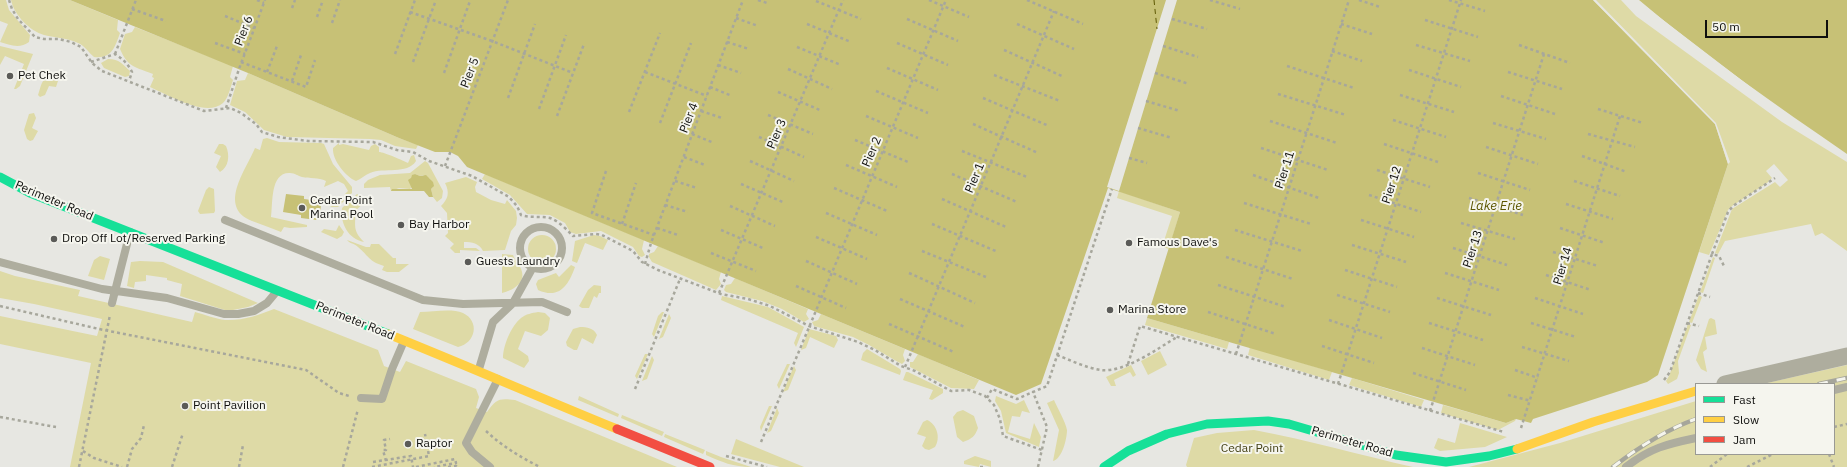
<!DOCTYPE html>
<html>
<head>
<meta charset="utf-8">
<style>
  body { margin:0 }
  #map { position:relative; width:1847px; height:467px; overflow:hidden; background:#e7e7e2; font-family:"IBM Plex Sans",sans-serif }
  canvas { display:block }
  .legend { position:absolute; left:1695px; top:383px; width:140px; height:72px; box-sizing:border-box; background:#f5f5ee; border:1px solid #999994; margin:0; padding:5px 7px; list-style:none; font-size:12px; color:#0f0f0d }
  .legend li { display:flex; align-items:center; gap:8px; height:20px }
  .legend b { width:20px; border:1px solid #999994 }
  .scale { position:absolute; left:1705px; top:20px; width:123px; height:18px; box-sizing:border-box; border:2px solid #0f0f0d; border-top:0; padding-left:5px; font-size:12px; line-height:14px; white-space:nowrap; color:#0f0f0d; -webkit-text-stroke:3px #f5f5ee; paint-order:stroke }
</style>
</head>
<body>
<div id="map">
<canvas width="1847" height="467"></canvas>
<ul class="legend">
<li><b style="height:5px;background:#16e098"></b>Fast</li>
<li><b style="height:5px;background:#ffcf43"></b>Slow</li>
<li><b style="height:5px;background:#f24e42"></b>Jam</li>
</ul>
<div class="scale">50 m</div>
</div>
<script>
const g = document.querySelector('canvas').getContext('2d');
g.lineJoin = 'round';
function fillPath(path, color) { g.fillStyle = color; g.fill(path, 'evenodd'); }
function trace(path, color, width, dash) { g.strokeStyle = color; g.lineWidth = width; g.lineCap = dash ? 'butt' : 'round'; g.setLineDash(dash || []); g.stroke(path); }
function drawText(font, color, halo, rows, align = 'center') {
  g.font = font + ' "IBM Plex Sans",sans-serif'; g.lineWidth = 4; g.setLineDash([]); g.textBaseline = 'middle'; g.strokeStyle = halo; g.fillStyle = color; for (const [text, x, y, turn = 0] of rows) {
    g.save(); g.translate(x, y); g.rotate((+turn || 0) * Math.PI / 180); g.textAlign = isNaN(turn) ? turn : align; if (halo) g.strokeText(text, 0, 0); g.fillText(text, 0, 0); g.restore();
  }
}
const green = new Path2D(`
  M 0,0 L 6,0 L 9,10 L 30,35 L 29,42 C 20,49 9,45 0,42 L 8,24 L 0,21 Z
  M 11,0 L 70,0 L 118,20 L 117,30 L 120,33 C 115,47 112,59 94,57 C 89,53 84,45 78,43 C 67,38 56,38 44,35 C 30,31 14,15 11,0 Z
  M 1593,0 L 1621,0 L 1636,16 L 1782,122 L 1847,162 L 1847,251 L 1822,233 L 1815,236 L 1811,224 L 1725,241 L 1718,254 L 1715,253 L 1732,209 L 1775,182 L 1780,187 L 1788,180 L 1774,164 L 1766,171 L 1772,178 L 1767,183 L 1732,206 L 1728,210 L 1709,255 L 1699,252 L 1728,164 L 1715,124 Z
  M 135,27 L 233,66 L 230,77 L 233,80 C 231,86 228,99 223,103 C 206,118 168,95 150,87 L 154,78 L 152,77 L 153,74 C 136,67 128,68 120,49 L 125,34 L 132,32 Z
  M 0,46 L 33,54 L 20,86 L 16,89 L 14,89 L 24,64 L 5,56 L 0,65 Z
  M 108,59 C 120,59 122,64 130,71 L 129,76 L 125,77 L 104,68 L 101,63 Z
  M 248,73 L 399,138 L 418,145 L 416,149 L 395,146 L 381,140 L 370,139 L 287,137 L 264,130 L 245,112 L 230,105 L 237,81 L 245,80 Z
  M 49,77 L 54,77 L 58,81 L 56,87 L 49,86 L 45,95 L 40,97 L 38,95 C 41,87 41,79 49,77 Z
  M 34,113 L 36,118 L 32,128 L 38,131 L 33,140 L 30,141 L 27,139 L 24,130 L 29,114 Z
  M 267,138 L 279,142 L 321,143 L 324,144 L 333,164 L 352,187 L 352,193 L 338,207 L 330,207 L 344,199 L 344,195 L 348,191 L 344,184 L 338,181 L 324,187 L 326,181 C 318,177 310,179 302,177 C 298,176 295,173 290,173 C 270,172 273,203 271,217 L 307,225 L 307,227 L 290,228 L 284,227 L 281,232 C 272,228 262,225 252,221 C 217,207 246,170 255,148 L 260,150 L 263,139 Z
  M 339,143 L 339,145 L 343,144 L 369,150 L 371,146 L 375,144 L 379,147 L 379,152 C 384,152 404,161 408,163 L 411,156 L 414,155 L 416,161 C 407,175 384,167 370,173 C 365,175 361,179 356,181 C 346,177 332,160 333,148 Z
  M 219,144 L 223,144 L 226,146 C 230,155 229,167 220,172 L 216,167 L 221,156 L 214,153 Z
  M 425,161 L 428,163 L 443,191 L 442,198 L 437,202 L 433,197 L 431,189 L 433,187 L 430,179 L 423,175 L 420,176 L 415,174 L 412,176 L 410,183 L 412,187 L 410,189 L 399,188 L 391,191 L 390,187 L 364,188 L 364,184 L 368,180 L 380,175 L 410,173 Z
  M 485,174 L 644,240 L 642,249 L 645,255 L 642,257 L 639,256 L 633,247 L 601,231 L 576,234 L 570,232 L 565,223 L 550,215 L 527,214 L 510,195 L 482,179 Z
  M 466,177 L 477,182 L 475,187 L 476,192 L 491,200 L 505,204 L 507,200 L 516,211 L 517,218 L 516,225 L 511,231 L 505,250 L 483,251 C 479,243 472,242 464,242 L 464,248 L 476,248 L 480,251 L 460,250 L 460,253 L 455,253 L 450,248 L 454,244 L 445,236 L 448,233 L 447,213 L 441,206 C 448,199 450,193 445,183 Z
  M 209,187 L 214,189 L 215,211 L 214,213 L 200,214 L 198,211 L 206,190 Z
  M 1119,191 L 1180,212 L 1169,249 L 1162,247 L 1172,216 L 1117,198 Z
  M 357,194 L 367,200 L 355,211 C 356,226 352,230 364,242 C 348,239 340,223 342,208 Z
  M 339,225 L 344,232 L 342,236 L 337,239 L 321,232 L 324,229 L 336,231 Z
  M 594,235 L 600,236 L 608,240 L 603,250 L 585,243 L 577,263 L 572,261 L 575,241 Z
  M528 249a14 14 0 1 1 28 0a14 14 0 1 1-28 0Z
  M 347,240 L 366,247 L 370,247 L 371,244 L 379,244 L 393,258 L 396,258 L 396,264 L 409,264 L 399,272 L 387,272 L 382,270 L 384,266 C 368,261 369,256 358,247 C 354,243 350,244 347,240 Z
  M 658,246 L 721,272 L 719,279 L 721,284 L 716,290 L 652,262 L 649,257 L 649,254 L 654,252 Z
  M 502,254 L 513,255 C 515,261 521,266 522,272 C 525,284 511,291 502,293 Z
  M 100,256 L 110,259 L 104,280 L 88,276 L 94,260 Z
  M 1713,257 L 1715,258 L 1703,293 L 1700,292 Z
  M 140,261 L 163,262 L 258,303 L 248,307 L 228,311 L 180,296 L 182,284 L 167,280 L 167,278 L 146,275 L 146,281 L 135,282 L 134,288 L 127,286 L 131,262 Z
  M 571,265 L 575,267 C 569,284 560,300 538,290 L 536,284 L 538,280 L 556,273 L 559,277 Z
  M 0,271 L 15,276 L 80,290 L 78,296 L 192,322 L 195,312 C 204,314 215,319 225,320 C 242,321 259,315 274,309 L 378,350 L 384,366 L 400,372 L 406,361 L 476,389 L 479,397 L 476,408 L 487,412 C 496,399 499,398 515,400 L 677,467 L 70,467 L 91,363 L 0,344 L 0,316 L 97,336 L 102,319 L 34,304 L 0,298 Z
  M 735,278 L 808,309 L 806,314 L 809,319 L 804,322 L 782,309 L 762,301 L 726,292 L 724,290 L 726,285 L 731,284 Z
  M 594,285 L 601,286 L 601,293 L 599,293 L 597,298 L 594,296 L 589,308 L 582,308 L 579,306 L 588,290 Z
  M 1699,295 L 1702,297 L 1692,323 L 1689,322 Z
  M 722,296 L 768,307 L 804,327 L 796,347 L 794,343 L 798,333 L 721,300 Z
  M 420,312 C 433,312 451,308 463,313 C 480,321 476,343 458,347 L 413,329 Z
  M 538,312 L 545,313 L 550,318 L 548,330 L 541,336 L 525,331 L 518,349 L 528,356 L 529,361 L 524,368 L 503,358 C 503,346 511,326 521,318 C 526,314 532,313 538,312 Z
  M 662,312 L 664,312 L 654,337 L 652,334 L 658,316 Z
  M 669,314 L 671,318 L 663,337 L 659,339 Z
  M 821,314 L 905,349 L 903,355 L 905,361 L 902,364 L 898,362 L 869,345 L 853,337 L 814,326 L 812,322 L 818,320 Z
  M 1147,318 L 1229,342 L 1227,349 L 1145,325 Z
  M 1711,318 L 1715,320 L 1717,334 L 1705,337 L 1707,349 L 1703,352 L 1707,372 L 1701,369 L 1696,360 L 1709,319 Z
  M 1688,324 L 1691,325 L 1678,361 L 1679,373 L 1677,379 L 1668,384 L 1666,381 L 1669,376 Z
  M 580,327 C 587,327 594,328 597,335 L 593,344 L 582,338 L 577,350 L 574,350 L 567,346 L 566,342 L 573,329 Z
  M 809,329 L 836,336 L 838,340 L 834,348 L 810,337 L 806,348 L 801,350 Z
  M 1250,347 L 1332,372 L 1329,380 L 1248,355 Z
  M 867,349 L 900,369 L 901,371 L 900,375 L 861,360 L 863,353 Z
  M 1160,351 L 1167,365 L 1148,375 L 1141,361 Z
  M 645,354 L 648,354 L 637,379 L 635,376 Z
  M 918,354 L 979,380 L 974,389 L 951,388 L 910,367 L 910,362 L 913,362 Z
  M 652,356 L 654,360 L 647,379 L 642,381 Z
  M 787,364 L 790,364 L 779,389 L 777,385 Z
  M 1131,365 L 1136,375 L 1133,377 L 1130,372 L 1114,380 L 1116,386 L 1111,386 L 1106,377 Z
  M 1847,365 L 1847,467 L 1469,467 L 1560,443 L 1696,401 L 1696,454 L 1834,454 L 1834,384 L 1762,384 Z
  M 794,366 L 796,370 L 788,390 L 783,392 Z
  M 906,372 L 908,372 L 943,389 L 943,393 L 932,400 L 929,399 L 933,390 L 903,380 Z
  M 1352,378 L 1424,400 L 1421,407 L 1349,385 Z
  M 579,396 L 619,414 L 618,417 L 578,400 Z
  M 996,396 L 1016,404 L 1024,400 L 1030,413 L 1022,411 L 1020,417 L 1012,416 L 1008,432 L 1030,439 L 1034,423 L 1041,437 L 1039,447 L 1006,433 L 1001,411 L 995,401 Z
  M 1054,400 C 1057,407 1066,423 1067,430 C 1067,439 1062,459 1053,461 L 1059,430 L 1047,403 Z
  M 1443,405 L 1506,423 L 1516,419 L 1515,421 L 1498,430 L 1441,413 Z
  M 769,406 L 772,406 L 761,431 L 760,427 Z
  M 777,408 L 779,413 L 771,431 L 767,433 Z
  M 963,410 L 974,416 L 978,428 C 975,436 972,439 963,442 L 957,437 L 953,417 L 957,412 Z
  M 622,415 L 664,432 L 662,436 L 621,418 Z
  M 927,420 C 937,424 941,438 935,447 L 929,450 L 925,449 L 922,446 L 926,437 L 917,434 L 923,422 Z
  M 1460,423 L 1507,437 L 1485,447 L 1440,451 L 1434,448 L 1438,438 L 1455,443 Z
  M 1254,430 C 1308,440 1360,455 1413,467 L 1187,467 L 1186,465 L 1194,438 L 1217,433 Z
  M 665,434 L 705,450 L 703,454 L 664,437 Z
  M 736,439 L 804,467 L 780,467 L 731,454 Z
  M 706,451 L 721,457 L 751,467 C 734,467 721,462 706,455 Z
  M 975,456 L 991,461 L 991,467 L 980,464 L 979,467 L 964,464 L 964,461 Z`);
const water = new Path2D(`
  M 70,0 L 1593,0 L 1715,124 L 1728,164 L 1658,375 L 1647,382 L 1533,419 L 1531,423 L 1516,419 L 1506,423 L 1147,318 L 1180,212 L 1108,188 L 1041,384 L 1016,395 L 467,167 L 458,156 L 450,152 L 435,152 L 399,138 L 248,73 Z
  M 1639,0 L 1847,0 L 1847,154 C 1776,105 1705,56 1639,0 Z
  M 415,174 L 420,176 L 426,175 L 433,182 L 434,186 L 431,189 L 433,197 L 429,197 L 424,191 L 391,191 L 392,189 L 412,189 L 408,180 L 411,178 L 412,175 Z
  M 286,194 L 304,196 L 304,199 L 319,201 L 321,204 L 320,217 L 317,220 L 301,218 L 301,215 L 283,212 Z`);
const pier = new Path2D(`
  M 1166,0 L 1177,0 L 1119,191 L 1107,187 Z
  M 1593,0 L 1596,0 L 1716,123 L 1730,162 L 1728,164 L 1715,124 Z
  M 1637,0 L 1761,95 L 1760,97 L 1668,27 Z`);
const ferry = new Path2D(`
  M 1154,0 L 1157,29`);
const path = new Path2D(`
  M 9,0 L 12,9 L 18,19 L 35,37 L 44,39 L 59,39 L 71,42 L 81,47 L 92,63 L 102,71 L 204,111 L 230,108 L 241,113 L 256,124 L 262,132 L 278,137 L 308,141 L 373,142 L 397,150 L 413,152 L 429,161 L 472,176 L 509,197 L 517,206 L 521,215 C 530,218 540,216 550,218 C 559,221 567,230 573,236 L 596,234 L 602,235 L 633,251 L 642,262 L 658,270 L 721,294 L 748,299 L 770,306 L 809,326 L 858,342 L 875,350 L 901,366 L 915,371 L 951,391 L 969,390 L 985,396 L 994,405 L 1000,419 L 1003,436 L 1042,450
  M 257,0 L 264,3
  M 758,0 L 767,3
  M 929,0 L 969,17
  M 1027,0 L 1083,24
  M 1210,0 L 1240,9
  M 1359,0 L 1380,7
  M 1449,0 L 1485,11
  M 816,1 L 861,19
  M 292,8 L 295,0
  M 132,9 L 166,21
  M 410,12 L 492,41 L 573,73
  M 225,16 L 254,28
  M 317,17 L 323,0
  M 736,18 L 758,26
  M 907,19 L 958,41
  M 1172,19 L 1207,29
  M 1425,20 L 1478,37
  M 332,23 L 340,0
  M 807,24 L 851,42
  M 1017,24 L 1074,49
  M 1341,24 L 1372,34
  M 727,42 L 749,49
  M 215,43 L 245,54
  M 897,43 L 948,65
  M 1416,45 L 1470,61
  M 1519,45 L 1570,63
  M 1163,46 L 1198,57
  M 797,47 L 841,65
  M 1004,50 L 1062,76
  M 1332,51 L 1362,61
  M 115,54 L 136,0
  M 395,54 L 415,0
  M 91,62 L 115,54 C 123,59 128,64 132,72 L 129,81
  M 241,62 L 306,87 L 315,60
  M 413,62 L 436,0
  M 718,65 L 741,73
  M 1287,66 L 1354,88
  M 887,68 L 938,90
  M 788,69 L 832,89
  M 1409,70 L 1461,87
  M 267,72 L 277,46
  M 645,72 L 707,96
  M 1508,72 L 1562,89
  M 444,73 L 470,1
  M 1155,73 L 1189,84
  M 994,75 L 1060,101
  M 292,81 L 301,55
  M 710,87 L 732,96
  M 876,91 L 928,113
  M 778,92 L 822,111
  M 1278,94 L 1346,115
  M 1400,95 L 1454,112
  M 1501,96 L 1555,114
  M 508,98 L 535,24
  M 983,98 L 1049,126
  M 1146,101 L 1180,111
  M 226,108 L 239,69 L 265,0
  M 539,109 L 566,35
  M 1598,109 L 1643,123
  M 701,111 L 722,118
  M 629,112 L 660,33
  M 768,115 L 813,134
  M 557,116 L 584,44
  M 866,116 L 918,138
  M 1393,120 L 1446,137
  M 1270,121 L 1337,143
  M 660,123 L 691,43
  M 1493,123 L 1546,139
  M 973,124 L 1038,153
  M 1138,128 L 1172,138
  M 692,134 L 714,143
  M 1588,134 L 1635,147
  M 759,137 L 804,157
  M 855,140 L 908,162
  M 1384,144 L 1438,162
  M 1486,147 L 1538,164
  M 1261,148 L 1328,170
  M 962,151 L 1027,177
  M 1582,156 L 1627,172
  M 684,157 L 705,165
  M 1129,158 L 1147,163
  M 750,161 L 794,181
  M 846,165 L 897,187
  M 445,166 L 508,0
  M 1377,170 L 1430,187
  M 606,171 L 592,213 L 654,235
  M 1478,173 L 1530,190
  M 952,174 L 1017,202
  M 1253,175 L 1319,198
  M 675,181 L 697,188
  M 1574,181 L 1620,196
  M 741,184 L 785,203
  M 834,188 L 887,211
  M 1369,195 L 1421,212
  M 1469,198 L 1523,215
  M 942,199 L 1006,227
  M 1244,203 L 1311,224
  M 1566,204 L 1613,219
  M 665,205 L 688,212
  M 730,206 L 775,226
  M 826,213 L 877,235
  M 1361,220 L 1414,237
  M 1461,223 L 1515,239
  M 622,224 L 636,183
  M 932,224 L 998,252
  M 657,228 L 678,235
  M 1560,228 L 1605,243
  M 721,230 L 765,249
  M 1235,230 L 1302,251
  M 816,237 L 867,259
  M 1352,245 L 1406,262
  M 1453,248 L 1507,265
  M 922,251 L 986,277
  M 1553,252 L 1598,266
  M 711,253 L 756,271
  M 1712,254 L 1728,212 L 1733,206 L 1775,178
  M 1226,257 L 1293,279
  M 806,261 L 857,284
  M 645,264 L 651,243 L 743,0
  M 1345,270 L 1397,287
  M 909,273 L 975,303
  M 1445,273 L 1499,290
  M 1546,275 L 1591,290
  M 1218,285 L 1286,307
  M 796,286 L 846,308
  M 719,293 L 843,0
  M 1698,293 L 1710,297
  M 1337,295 L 1390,312
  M 1437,298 L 1491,315
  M 1535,298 L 1583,314
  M 900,299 L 965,327
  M 0,306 L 99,329 L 306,370 L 339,393 L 349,396
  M 1208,312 L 1276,334
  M 1329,320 L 1382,338
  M 1429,323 L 1483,340
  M 1531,323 L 1576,337
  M 1687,323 L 1699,326
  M 889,324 L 954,352
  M 1322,346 L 1374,363
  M 1522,347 L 1569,361
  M 1422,348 L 1475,365
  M 1236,354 L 1349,0
  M 1057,355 C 1070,360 1086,368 1101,370 C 1124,373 1157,349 1177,337
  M 1128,364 L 1140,326 L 1504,432
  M 905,367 L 1054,11
  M 1515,370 L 1538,378
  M 1413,373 L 1466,390
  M 1664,380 L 1670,372 L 1712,254 L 1719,256 L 1724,266
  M 1338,384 L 1461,0
  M 635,389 L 680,279
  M 1508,395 L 1531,401
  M 987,398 L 992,389 L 1017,399 L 1033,392
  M 1430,411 L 1544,54
  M 0,417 L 56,427
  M 1834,427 L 1847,424
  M 1521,428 L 1620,116
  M 486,431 C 502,446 520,457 540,467
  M 761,442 L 946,0
  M 83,451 L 94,458 L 122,467
  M 1829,454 L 1834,467
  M 726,456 L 767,467
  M 386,461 L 383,450 L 386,450 L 384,440 L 390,439
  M 373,462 L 411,456 L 413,467
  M 79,467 L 110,315
  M 127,467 L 132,449 L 141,438 L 144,425
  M 172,467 L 183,433
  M 239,467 L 243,445
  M 343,467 L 358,409
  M 372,467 L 429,456 L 425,434
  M 416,467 L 455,459 L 456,463 L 434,467
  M 448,467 L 456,466 L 457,467
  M 980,467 L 984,467
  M 1038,467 L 1047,427 L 1033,392 L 1047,386 L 1112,189
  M 1710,467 L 1727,454
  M 1747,467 L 1773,454`);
const lane = new Path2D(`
  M 225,220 L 423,300 L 463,304 L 542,302 L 567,312
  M520 248a21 21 0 1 1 42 0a21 21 0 1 1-42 0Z
  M 0,262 L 102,289 L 167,298 L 224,314 L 238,314 L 254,311 L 267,303 L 277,291
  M 112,303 L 130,232
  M 479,369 L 493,322 L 513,303 L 533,267
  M 1834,390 L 1847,387
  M 361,398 L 382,399 L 392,369 L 404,341
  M 490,467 L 472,452 L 466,443 L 498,379
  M 1626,467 C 1650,448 1667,444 1696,438`);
const street = new Path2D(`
  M 1725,384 L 1847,356`);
const fast = new Path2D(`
  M 0,177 L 30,193 L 388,334
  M 1104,467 L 1128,451 L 1167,434 L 1207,424 L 1268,421 L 1289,424 L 1396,455 L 1446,462 L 1489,456 L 1517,449`);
const slow = new Path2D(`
  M 388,334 C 465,365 541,398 617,429
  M 1517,449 L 1593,422 L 1696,391`);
const jam = new Path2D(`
  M 617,429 L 710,467`);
const rail = new Path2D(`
  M 1819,384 L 1847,378
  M 1613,467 C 1639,447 1665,430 1696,419`);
const markers = [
  [10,76,4,"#5b5b58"],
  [302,208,4,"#5b5b58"],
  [401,225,4,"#5b5b58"],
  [54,239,4,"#5b5b58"],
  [1129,243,4,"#5b5b58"],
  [468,262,4,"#5b5b58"],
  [1110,310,4,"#5b5b58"],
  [185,406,4,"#5b5b58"],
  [408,444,4,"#5b5b58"]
];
const streetNames = [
  ["Pier 6",244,31,-69],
  ["Pier 5",470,73,-69],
  ["Pier 4",689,118,-69],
  ["Pier 3",777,134,-67],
  ["Pier 2",872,152,-67],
  ["Pier 11",1285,170,-72],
  ["Pier 1",975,178,-67],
  ["Pier 12",1392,185,-72],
  ["Perimeter Road",54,201,23],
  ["Pier 13",1473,249,-72],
  ["Pier 14",1563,266,-73],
  ["Perimeter Road",355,321,22],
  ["Perimeter Road",1352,442,16]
];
const poiNames = [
  ["Pet Chek",18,76],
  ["Cedar Point",310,201],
  ["Marina Pool",310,215],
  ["Bay Harbor",409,225],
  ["Drop Off Lot/Reserved Parking",62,239],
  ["Famous Dave's",1137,243],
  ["Guests Laundry",476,262],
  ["Marina Store",1118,310],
  ["Point Pavilion",193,406],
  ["Raptor",416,444]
];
const parkNames = [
  ["Cedar Point",1252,449]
];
const waterNames = [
  ["Lake Erie",1496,206]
];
fillPath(green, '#dedaa6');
fillPath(water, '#c7c176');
fillPath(pier, '#e7e7e2');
trace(ferry, '#5d5702', 1, [5, 4]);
trace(path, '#a7a79c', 2.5, [3, 3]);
trace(lane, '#aead9e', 8);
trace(street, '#aead9e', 17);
trace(fast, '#16e098', 9);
trace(slow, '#ffcf43', 9);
trace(jam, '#f24e42', 9);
trace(rail, '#a6a69b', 4.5);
trace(rail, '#f5f5ee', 3, [9]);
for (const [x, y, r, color] of markers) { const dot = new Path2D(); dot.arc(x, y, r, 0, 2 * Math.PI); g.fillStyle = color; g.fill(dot); trace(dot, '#f5f5ee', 1.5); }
drawText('12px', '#0f0f0d', '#f5f5ee', streetNames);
drawText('12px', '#0f0f0d', '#f5f5ee', poiNames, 'left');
drawText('12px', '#413e12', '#f5f5ee', parkNames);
drawText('italic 13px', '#5d5702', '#f5f5ee', waterNames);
</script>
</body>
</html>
